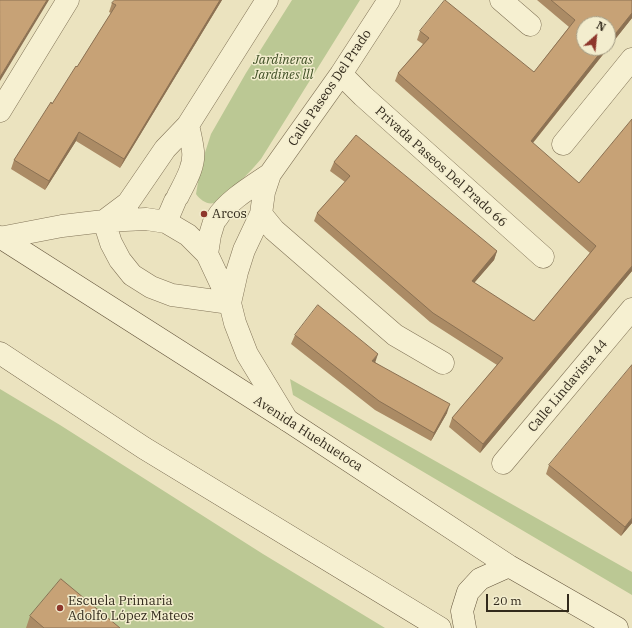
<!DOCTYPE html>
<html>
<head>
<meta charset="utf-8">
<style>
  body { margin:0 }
  #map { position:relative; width:632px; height:628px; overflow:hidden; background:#ebe3bf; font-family:"IBM Plex Serif",serif }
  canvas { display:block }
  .north { position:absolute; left:576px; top:16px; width:40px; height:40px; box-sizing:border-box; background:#f3edce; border:1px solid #a69f87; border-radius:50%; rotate:27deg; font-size:11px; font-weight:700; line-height:16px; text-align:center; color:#322a1c }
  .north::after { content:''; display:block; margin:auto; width:14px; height:18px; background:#8e372c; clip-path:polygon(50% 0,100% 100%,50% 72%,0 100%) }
  .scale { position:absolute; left:486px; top:594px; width:83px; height:18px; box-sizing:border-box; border:2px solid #322a1c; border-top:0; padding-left:5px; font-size:12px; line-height:14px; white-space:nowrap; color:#322a1c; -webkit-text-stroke:3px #f3edce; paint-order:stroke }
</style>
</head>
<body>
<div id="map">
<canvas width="632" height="628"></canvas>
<div class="north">N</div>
<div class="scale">20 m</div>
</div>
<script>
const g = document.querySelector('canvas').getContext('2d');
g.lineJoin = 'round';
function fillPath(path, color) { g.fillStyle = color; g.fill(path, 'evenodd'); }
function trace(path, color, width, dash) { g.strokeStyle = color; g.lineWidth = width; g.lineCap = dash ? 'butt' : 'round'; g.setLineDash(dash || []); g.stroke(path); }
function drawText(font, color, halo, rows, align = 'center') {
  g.font = font + ' "IBM Plex Serif",serif'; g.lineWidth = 3; g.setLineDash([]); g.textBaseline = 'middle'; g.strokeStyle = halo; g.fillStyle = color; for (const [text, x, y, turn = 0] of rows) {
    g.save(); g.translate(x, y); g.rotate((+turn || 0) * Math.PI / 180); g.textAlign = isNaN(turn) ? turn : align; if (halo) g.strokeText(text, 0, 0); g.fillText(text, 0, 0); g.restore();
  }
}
const green = new Path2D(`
  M 292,0 L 360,0 L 261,159 C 248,175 233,188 217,202 C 209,206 201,201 196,194 L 201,165 L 211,134 L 246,73 Z
  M 290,379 L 632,572 L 632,595 L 293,395 Z
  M 0,389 L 60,425 L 263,554 L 385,628 L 0,628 Z`);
const minor = new Path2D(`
  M 501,0 L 530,25
  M 341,74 L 363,96 L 543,257
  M 0,111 L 68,0
  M 563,144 L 632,59
  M 178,196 C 185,182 195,166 193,151 C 192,142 190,134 188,125
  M 175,201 L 166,222 L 146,219 L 104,221 L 111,243 L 120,260 L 132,275 L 151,287 L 172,295 L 230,303
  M 261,214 L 274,230 L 395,335 L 443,363
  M 217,218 C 227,201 254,185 270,174
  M 166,222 L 188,235 L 207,254
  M 214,222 L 210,235 L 207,254 L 230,303
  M 0,238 L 62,226 L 104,221 L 128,203 L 165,149 L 188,125 L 267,0
  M 287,420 L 247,354 L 235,323 L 230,303 L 237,272 L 244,250 L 261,214 L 264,192 L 270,174 L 341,74 L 389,0
  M 503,463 L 632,309`);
const secondary = new Path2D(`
  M 0,237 L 287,420 L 509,566 L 617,628
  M 0,353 L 144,448 L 440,628
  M 465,628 L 462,611 L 468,592 L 480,579 L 509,566`);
const wall = new Path2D(`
  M 115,0 L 222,0 L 120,168 L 76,141 L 45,190 L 11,169 L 14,160 L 77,67 L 111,13 L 109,12 L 112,3 Z
  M 537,0 L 632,0 L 632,18 L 533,143 L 632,271 L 480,453 L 449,427 L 452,418 L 497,365 L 430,322 L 314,221 L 317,213 L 345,182 L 330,171 L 334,162 L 497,251 L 494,260 L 474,283 L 534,321 L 590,253 L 395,81 L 398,73 L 423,44 L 417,40 L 420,31 L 534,72 L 569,27 Z
  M 295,335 L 375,362 L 447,413 L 431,441 L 375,410 L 291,344 Z
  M 549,465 L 632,523 L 621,536 L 546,474 Z
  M 30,616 L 120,628 L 26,628 Z`);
const shadedWall = new Path2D(`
  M 47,0 L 49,0 L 0,81 L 0,77 Z
  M 220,0 L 222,0 L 120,168 L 124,159 Z
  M 632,13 L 632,18 L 527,150 L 531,141 L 604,48 L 608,48 L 608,43 Z
  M 79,132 L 76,141 L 45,190 L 49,181 Z
  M 497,251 L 494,260 L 468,290 L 472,281 Z
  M 632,266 L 632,271 L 480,453 L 483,444 Z
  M 378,354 L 375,363 L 372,361 Z
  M 450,404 L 447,413 L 431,441 L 434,433 Z
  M 632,518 L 632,523 L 621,536 L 625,527 Z`);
const building = new Path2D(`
  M 0,0 L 47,0 L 0,77 Z
  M 115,0 L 220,0 L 124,159 L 79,132 L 49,181 L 14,160 L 51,102 L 52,104 L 76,66 L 77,67 L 116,5 L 112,3 Z
  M 445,0 L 534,72 L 575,20 L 551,0 L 632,0 L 632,13 L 608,43 L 608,24 L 584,24 L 584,48 L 604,48 L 531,141 L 579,183 L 632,119 L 632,266 L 483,444 L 452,418 L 503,358 L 433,313 L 317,213 L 350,176 L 334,162 L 356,135 L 497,251 L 472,281 L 534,321 L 596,246 L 398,73 L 429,38 L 420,31 Z
  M 318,305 L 378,354 L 372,361 L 450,404 L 434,433 L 379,401 L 295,335 Z
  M 632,365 L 632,518 L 625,527 L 549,465 Z
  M 61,579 L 120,628 L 44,628 L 30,616 Z`);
const markers = [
  [204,214,4,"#8e372c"],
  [60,608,4,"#8e372c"]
];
const parkNames = [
  ["Jardineras",283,60],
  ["Jardines lll",283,75]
];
const streetNames = [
  ["Calle Paseos Del Prado",330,88,-56],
  ["Privada Paseos Del Prado 66",441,167,42],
  ["Calle Lindavista 44",568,386,-50],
  ["Avenida Huehuetoca",308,434,33]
];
const poiNames = [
  ["Arcos",212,214],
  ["Escuela Primaria",68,601],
  ["Adolfo López Mateos",68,616]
];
fillPath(green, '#bbc894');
trace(minor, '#827458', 23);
trace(secondary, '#64553c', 23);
trace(minor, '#f6f0d1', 22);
trace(secondary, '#f6f0d1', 22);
fillPath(wall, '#ab8b65');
fillPath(shadedWall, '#8b7153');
fillPath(building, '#c7a276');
trace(building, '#8b7153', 1);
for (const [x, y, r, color] of markers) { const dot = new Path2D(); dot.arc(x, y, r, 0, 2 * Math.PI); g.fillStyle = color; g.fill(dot); trace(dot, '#f3edce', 1.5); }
drawText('italic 13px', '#3e4e24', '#f3edce', parkNames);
drawText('13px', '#322a1c', '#f3edce', streetNames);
drawText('13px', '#322a1c', '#f3edce', poiNames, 'left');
</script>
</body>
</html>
